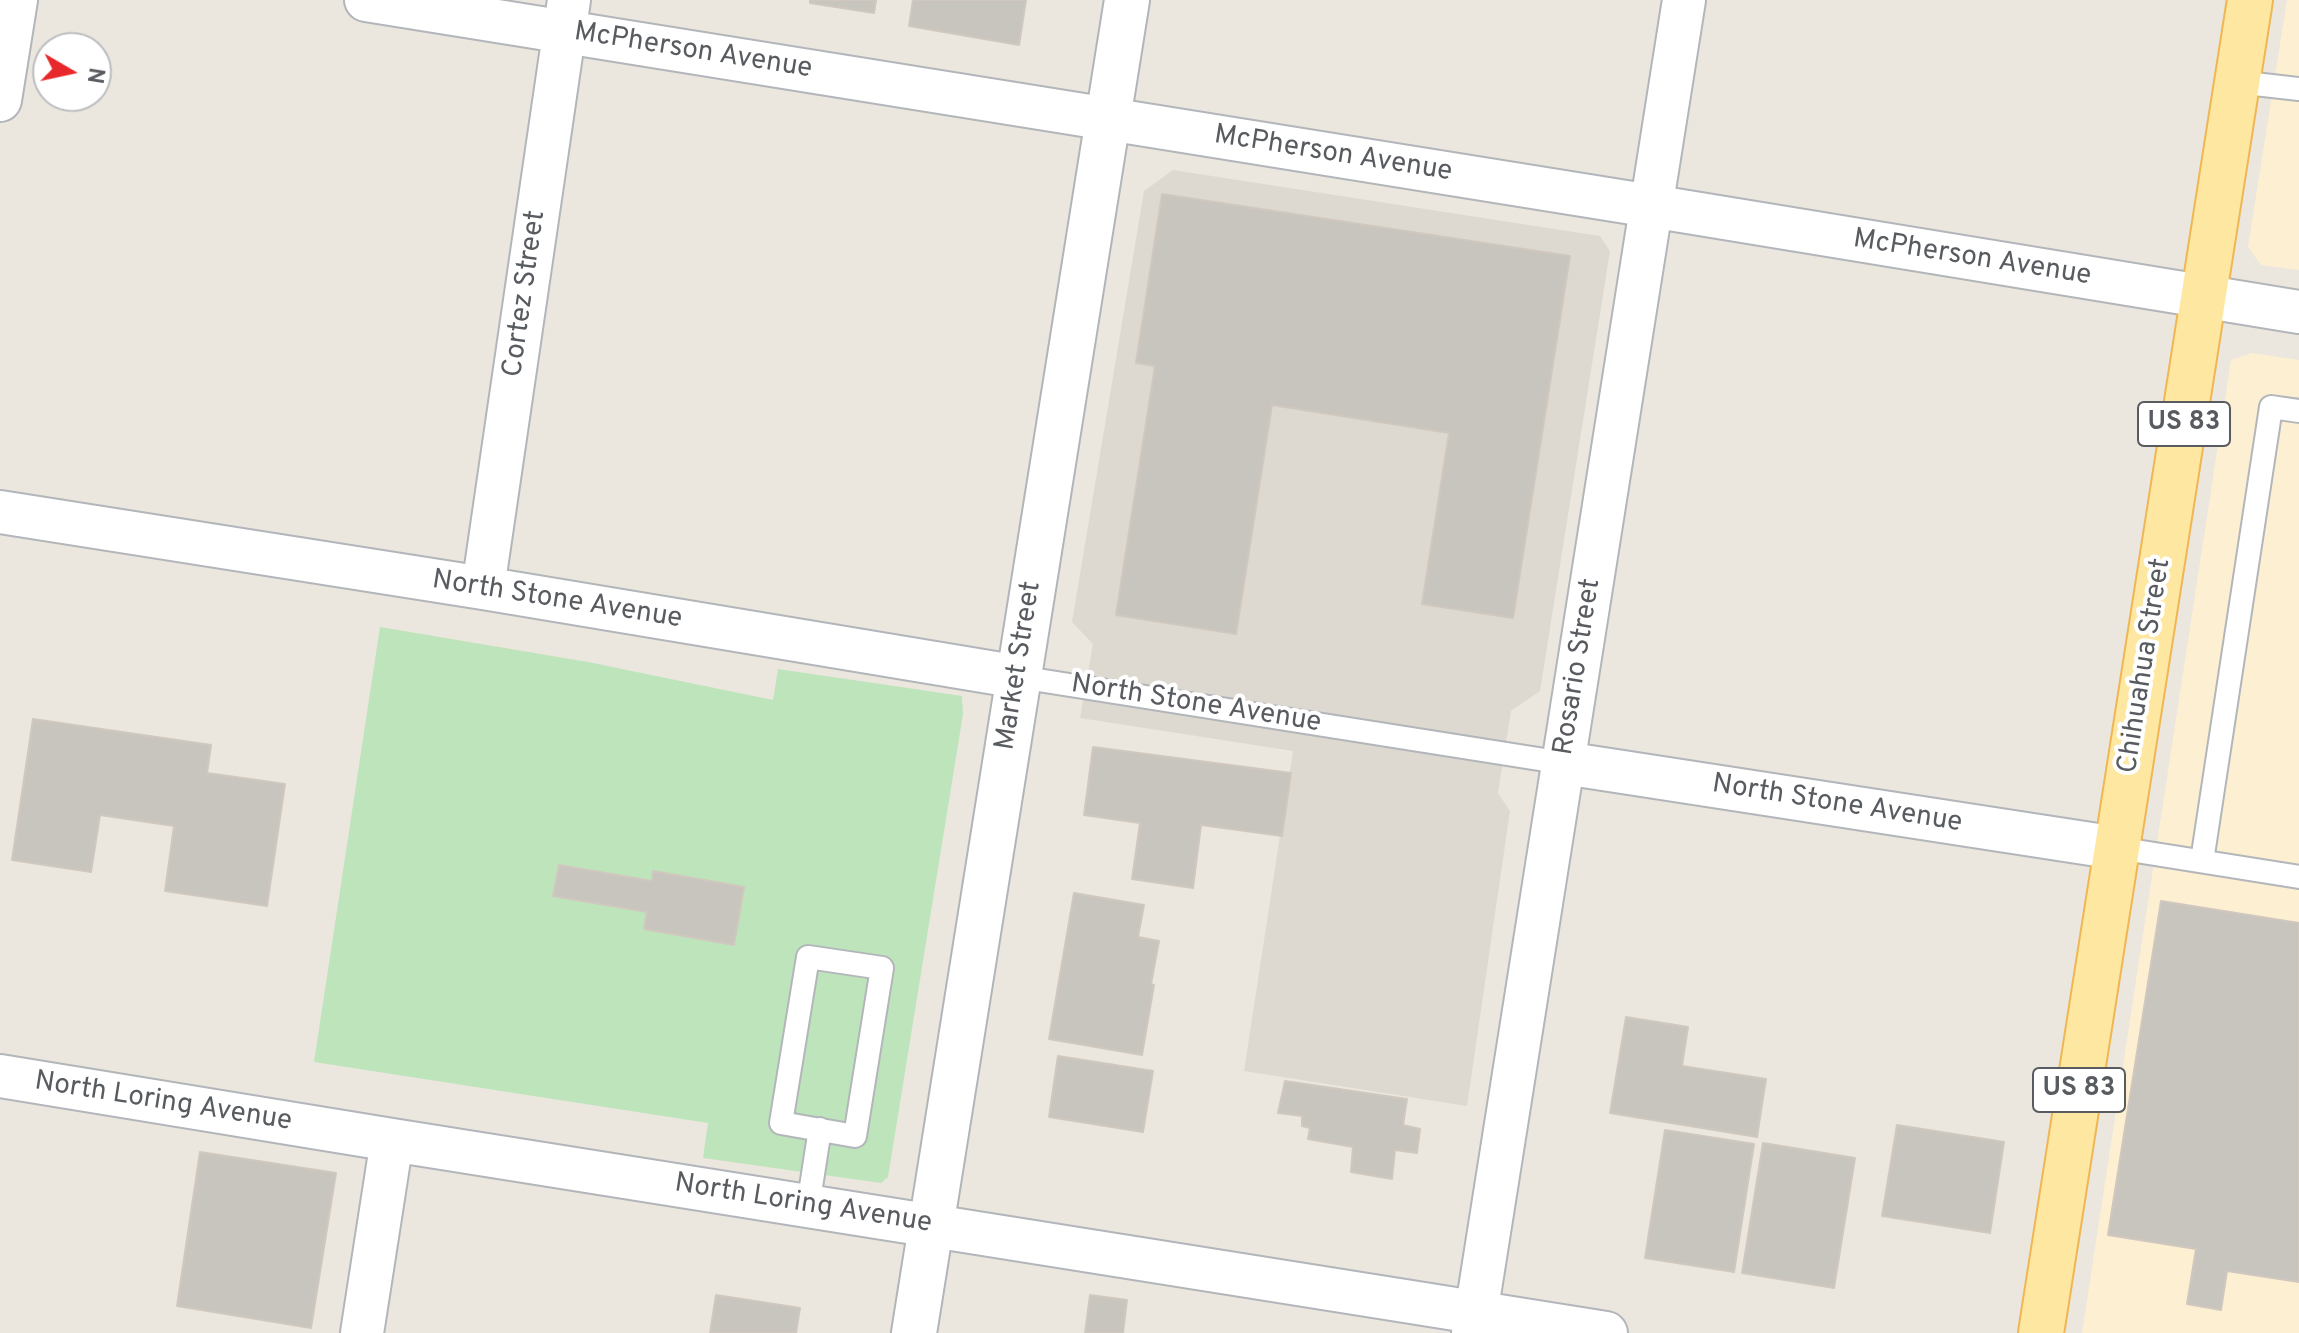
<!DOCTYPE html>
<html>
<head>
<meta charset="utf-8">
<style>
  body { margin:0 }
  #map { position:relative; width:2299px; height:1333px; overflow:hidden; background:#ebe7df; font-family:Overpass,sans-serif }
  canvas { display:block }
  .north { position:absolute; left:32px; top:32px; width:80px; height:80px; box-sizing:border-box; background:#fff; border:2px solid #bcbebf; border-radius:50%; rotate:99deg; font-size:22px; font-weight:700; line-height:32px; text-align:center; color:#585c60 }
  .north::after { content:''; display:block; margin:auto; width:28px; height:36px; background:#e8292b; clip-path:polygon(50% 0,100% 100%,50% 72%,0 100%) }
</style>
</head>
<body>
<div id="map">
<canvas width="2299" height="1333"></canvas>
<div class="north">N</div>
</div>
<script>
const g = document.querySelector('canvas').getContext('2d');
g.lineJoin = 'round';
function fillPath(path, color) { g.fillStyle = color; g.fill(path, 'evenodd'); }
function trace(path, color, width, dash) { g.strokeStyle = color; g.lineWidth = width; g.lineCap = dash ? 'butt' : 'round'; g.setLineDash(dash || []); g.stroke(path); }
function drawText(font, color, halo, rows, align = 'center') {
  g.font = font + ' Overpass,sans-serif'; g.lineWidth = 8; g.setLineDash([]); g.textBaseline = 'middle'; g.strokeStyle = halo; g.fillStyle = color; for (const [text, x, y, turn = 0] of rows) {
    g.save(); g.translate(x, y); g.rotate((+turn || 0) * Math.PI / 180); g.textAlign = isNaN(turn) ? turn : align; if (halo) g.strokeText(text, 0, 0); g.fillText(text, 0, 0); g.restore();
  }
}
const commercial = new Path2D(`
  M 2287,0 L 2299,0 L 2299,270 L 2261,265 L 2248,247 Z
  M 2252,353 L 2299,360 L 2299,1333 L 2082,1333 L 2231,360 Z`);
const education = new Path2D(`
  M 1173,170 L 1600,236 L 1610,251 L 1540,691 L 1511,711 L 1498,793 L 1510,811 L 1467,1106 L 1244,1071 L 1293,751 L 1080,718 L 1093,644 L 1072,622 L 1144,191 Z`);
const green = new Path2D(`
  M 380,627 L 588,662 L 773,700 L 778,669 L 962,696 L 963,714 L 888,1177 L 881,1183 L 703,1158 L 708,1123 L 314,1062 Z`);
const building = new Path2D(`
  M 810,0 L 876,0 L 874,13 L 810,3 Z
  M 913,0 L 1026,0 L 1019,45 L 909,26 Z
  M 1162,194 L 1570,256 L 1513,618 L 1422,604 L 1449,433 L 1272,405 L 1236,634 L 1116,615 L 1155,366 L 1136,363 Z
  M 33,719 L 211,745 L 207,773 L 285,784 L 267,906 L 165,891 L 174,826 L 100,815 L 91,872 L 12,860 Z
  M 1093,747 L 1291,773 L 1282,836 L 1201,825 L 1193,888 L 1132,879 L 1140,823 L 1084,815 Z
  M 559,865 L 652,881 L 653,871 L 744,887 L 734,945 L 644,929 L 647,912 L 553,896 Z
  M 1074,893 L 1144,905 L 1138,937 L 1159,941 L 1151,984 L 1154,985 L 1142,1055 L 1049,1039 Z
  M 2161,901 L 2299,923 L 2299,1282 L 2227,1271 L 2221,1310 L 2187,1304 L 2196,1249 L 2108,1235 Z
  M 1626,1017 L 1688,1027 L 1682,1066 L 1766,1079 L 1757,1137 L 1610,1113 Z
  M 1058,1056 L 1153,1071 L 1143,1132 L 1049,1117 Z
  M 1285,1081 L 1407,1099 L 1403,1125 L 1420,1129 L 1417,1153 L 1395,1150 L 1392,1179 L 1351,1172 L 1353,1147 L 1308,1139 L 1310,1128 L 1302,1126 L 1302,1116 L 1278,1113 Z
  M 1897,1125 L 2004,1142 L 1990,1233 L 1882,1216 Z
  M 1665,1130 L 1754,1144 L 1734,1272 L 1645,1258 Z
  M 1763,1143 L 1855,1158 L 1834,1288 L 1742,1273 Z
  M 200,1152 L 336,1173 L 311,1328 L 177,1306 Z
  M 716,1295 L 800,1308 L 796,1333 L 710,1333 Z
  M 1090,1295 L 1127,1300 L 1123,1333 L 1085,1333 Z`);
const lane = new Path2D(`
  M 2237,82 L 2299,89
  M 1019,677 L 1564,763
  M 2117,848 L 2299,877
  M 2202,861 L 2271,407 L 2299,411
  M 808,957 L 882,968 L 855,1136 L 781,1123 Z
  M 808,1206 L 820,1129`);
const street = new Path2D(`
  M 366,0 L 1651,206 L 2299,312
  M 0,100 L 16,0
  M 0,512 L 483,588 L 1019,677
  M 483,588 L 569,0
  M 1564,763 L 2117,848
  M 0,1076 L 392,1140 L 1606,1333
  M 362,1333 L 392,1140
  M 1473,1333 L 1684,0`);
const secondary = new Path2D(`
  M 914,1333 L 1127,0`);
const primary = new Path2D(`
  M 2041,1333 L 2250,0`);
const shields = [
  [2184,424,92],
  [2079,1090,92]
];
const shieldNames = [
  ["US 83",2184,424],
  ["US 83",2079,1090]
];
const streetNames = [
  ["McPherson Avenue",693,52,9],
  ["McPherson Avenue",1333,155,9],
  ["McPherson Avenue",1972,259,9],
  ["Cortez Street",526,294,-82],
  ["North Stone Avenue",557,601,9],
  ["Market Street",1020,666,-81],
  ["Chihuahua Street",2146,666,-81],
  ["Rosario Street",1579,667,-81],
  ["North Stone Avenue",1196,705,9],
  ["North Stone Avenue",1837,805,9],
  ["North Loring Avenue",163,1103,9],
  ["North Loring Avenue",803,1205,9]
];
fillPath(commercial, '#fdefd2');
fillPath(education, '#ddd9d0');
fillPath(green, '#bee4bb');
fillPath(building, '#c8c4be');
trace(building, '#d0c8be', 2);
trace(lane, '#b2b6ba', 26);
trace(street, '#b2b6ba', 46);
trace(secondary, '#b1b5ba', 48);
trace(primary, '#f0b653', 48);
trace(lane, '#fff', 22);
trace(street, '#fff', 42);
trace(secondary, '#fff', 44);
trace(primary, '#fee7a1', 44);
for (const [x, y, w] of shields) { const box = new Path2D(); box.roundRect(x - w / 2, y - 22, w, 44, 6); g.fillStyle = '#fff'; g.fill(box); trace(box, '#585c60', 2); }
drawText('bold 26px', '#585c60', null, shieldNames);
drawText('28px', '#585c60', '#fff', streetNames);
</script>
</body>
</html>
